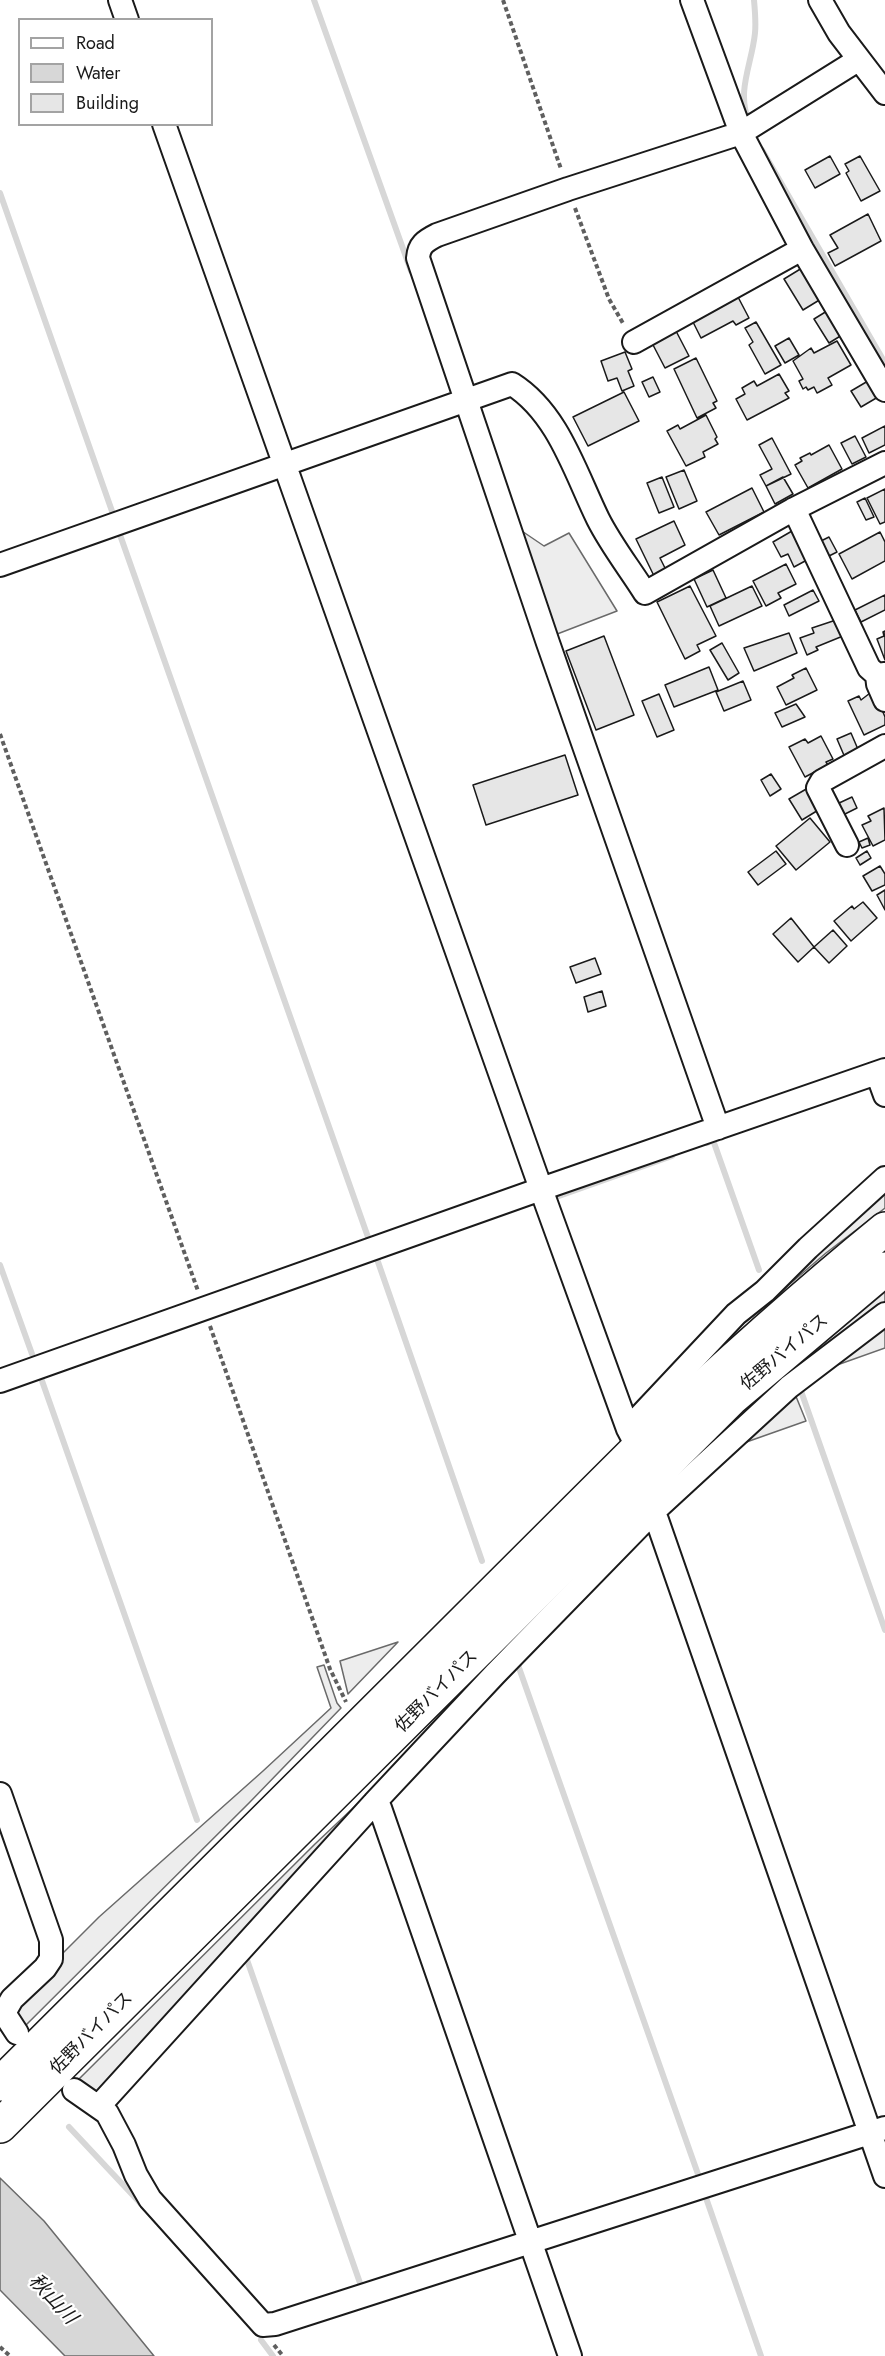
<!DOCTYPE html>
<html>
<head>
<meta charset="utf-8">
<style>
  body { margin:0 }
  #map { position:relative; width:885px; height:2356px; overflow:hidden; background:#fff; font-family:Jost,sans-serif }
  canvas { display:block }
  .legend { position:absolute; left:18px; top:18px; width:195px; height:108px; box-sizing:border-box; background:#fff; border:2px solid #a3a3a3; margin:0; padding:8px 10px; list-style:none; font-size:18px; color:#1a1a1a }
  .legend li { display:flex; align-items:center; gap:12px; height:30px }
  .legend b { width:30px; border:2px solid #a3a3a3 }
</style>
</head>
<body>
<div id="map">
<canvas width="885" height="2356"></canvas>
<ul class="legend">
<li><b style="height:8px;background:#fff"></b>Road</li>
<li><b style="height:16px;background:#d7d7d7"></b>Water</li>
<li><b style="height:16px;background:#e6e6e6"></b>Building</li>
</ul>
</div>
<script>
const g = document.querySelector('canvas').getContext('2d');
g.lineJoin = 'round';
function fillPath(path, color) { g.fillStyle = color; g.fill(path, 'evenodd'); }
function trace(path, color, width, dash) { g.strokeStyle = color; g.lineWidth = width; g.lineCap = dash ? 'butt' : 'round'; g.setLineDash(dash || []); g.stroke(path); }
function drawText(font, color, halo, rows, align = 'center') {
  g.font = font + ' Jost,"Noto Sans JP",sans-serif'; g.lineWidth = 4.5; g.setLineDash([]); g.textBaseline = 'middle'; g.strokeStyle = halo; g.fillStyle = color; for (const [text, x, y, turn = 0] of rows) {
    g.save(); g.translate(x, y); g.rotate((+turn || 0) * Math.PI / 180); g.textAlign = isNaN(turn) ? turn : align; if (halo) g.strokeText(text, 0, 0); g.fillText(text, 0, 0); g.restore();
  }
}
const built = new Path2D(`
  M 513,525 L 544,546 L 569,533 L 617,611 L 552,636 Z
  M 885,1185 L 885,1208 L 826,1253 L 736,1330 L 741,1319 Z
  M 885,1292 L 885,1308 L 662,1490 L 770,1388 Z
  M 885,1322 L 885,1348 L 823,1370 Z
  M 795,1394 L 806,1421 L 738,1445 Z
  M 398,1642 L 348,1694 L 340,1661 Z
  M 324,1665 L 337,1703 L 341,1708 L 249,1803 L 22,2029 L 15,2013 L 22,1999 L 59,1962 L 63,1953 L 99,1917 L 263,1771 L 331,1708 L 317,1667 Z
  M 443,1723 L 98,2093 L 76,2082 L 315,1844 Z`);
const water = new Path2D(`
  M 0,2178 L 44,2221 L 154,2356 L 65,2356 L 0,2290 Z`);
const stream = new Path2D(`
  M 314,0 L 411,271
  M 749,122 C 736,91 752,64 755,33 C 756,23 755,11 754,0
  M 762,150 L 885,363
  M 0,193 L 113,514
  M 119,532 L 369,1240
  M 707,1143 L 713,1140 L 759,1270
  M 559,1196 L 672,1156
  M 377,1259 L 482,1561
  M 0,1265 L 32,1354
  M 41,1378 L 197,1820
  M 801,1391 L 885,1630
  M 518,1665 L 699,2177
  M 246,1957 L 360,2283
  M 69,2127 L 142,2205
  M 705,2195 L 761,2356
  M 261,2340 L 273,2356`);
const building = new Path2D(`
  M 830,156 L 840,174 L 815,188 L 805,170 Z
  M 860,156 L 880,191 L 861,201 L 846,173 L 849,171 L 845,164 Z
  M 868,214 L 881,241 L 835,266 L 828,253 L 838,248 L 830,235 Z
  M 802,268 L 821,299 L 803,310 L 784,279 Z
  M 738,297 L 749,318 L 736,325 L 733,321 L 701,338 L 693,322 Z
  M 827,311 L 842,335 L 829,343 L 814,319 Z
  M 756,322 L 781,365 L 765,374 L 749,345 L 753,342 L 745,328 Z
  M 676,331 L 689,356 L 665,368 L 652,343 Z
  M 789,338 L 799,355 L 785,363 L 775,346 Z
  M 837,341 L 851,365 L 828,378 L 832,385 L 819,392 L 817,393 L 814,387 L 808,390 L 806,387 L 803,389 L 799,381 L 803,379 L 793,361 L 811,348 L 814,353 Z
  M 625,352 L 632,369 L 628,371 L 634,386 L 622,391 L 617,378 L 608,381 L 601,361 Z
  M 696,358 L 717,401 L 713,403 L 716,408 L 697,418 L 674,369 Z
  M 779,374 L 789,391 L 785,393 L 789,398 L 747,420 L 736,399 L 745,394 L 742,388 L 754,381 L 757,386 Z
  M 653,377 L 660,392 L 649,397 L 642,382 Z
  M 868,381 L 878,397 L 861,407 L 851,391 Z
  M 624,392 L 639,421 L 588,446 L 573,417 Z
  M 706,415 L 717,437 L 715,439 L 718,444 L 703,452 L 705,457 L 686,466 L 667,431 L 678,425 L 680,429 Z
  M 885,426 L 885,445 L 869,453 L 862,438 Z
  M 855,436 L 866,457 L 852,464 L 841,443 Z
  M 772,438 L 791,474 L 766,486 L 760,475 L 772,469 L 759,445 Z
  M 829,445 L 842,469 L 808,488 L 795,465 L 802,461 L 800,458 L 810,453 L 811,455 Z
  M 684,470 L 697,501 L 679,509 L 666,477 Z
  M 662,477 L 674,507 L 659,513 L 647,483 Z
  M 783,477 L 793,494 L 775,504 L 766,486 Z
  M 752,488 L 764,512 L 719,535 L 706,512 Z
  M 885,489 L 885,522 L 880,524 L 867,498 Z
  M 865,498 L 874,517 L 866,520 L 857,502 Z
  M 674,521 L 685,545 L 660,558 L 667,572 L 655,578 L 636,539 Z
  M 792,531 L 807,560 L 794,567 L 788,554 L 781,557 L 773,542 Z
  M 880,532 L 885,542 L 885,561 L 852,579 L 839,554 Z
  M 829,537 L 837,552 L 829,556 L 821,541 Z
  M 786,564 L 796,584 L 778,593 L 781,598 L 766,606 L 753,581 Z
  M 713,570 L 726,598 L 707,607 L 694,579 Z
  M 690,586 L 716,636 L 697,645 L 700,651 L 685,659 L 657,602 Z
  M 752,586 L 762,606 L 719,626 L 710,606 Z
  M 813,590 L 819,601 L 789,616 L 784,605 Z
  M 885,595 L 885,610 L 861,622 L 855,610 Z
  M 836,620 L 843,636 L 816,647 L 818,650 L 807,655 L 800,638 L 814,633 L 812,628 Z
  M 885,631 L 885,660 L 877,639 L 884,636 L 883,632 Z
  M 789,633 L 797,653 L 754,671 L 744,648 Z
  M 604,636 L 634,715 L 596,730 L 566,651 Z
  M 722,643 L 739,673 L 728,680 L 710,650 Z
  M 709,667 L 718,690 L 674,707 L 665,685 Z
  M 806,668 L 817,690 L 786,705 L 777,687 L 794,678 L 792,675 Z
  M 743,681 L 751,700 L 724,711 L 716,692 Z
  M 874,690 L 885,717 L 885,725 L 864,735 L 848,701 L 859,696 L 861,700 Z
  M 659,694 L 674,730 L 657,737 L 642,701 Z
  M 796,704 L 805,717 L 782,727 L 775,713 Z
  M 851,733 L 860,754 L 846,760 L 837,739 Z
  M 821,736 L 833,759 L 826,762 L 828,765 L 805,777 L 789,747 L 805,739 L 808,743 Z
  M 565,755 L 578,795 L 486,825 L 473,785 Z
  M 771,774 L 781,789 L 770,796 L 761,780 Z
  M 808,788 L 820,809 L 802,820 L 789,799 Z
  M 852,797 L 857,808 L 843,815 L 837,804 Z
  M 884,808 L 885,840 L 873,846 L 862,825 L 871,821 L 868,816 Z
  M 810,818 L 830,842 L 796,870 L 776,846 Z
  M 868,838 L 870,845 L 862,848 L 859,842 Z
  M 776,851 L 786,864 L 758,885 L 748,872 Z
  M 867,851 L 871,858 L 860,865 L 856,858 Z
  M 880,866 L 885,874 L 885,885 L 872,891 L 863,876 Z
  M 885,890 L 885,910 L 877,895 Z
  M 863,902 L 877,918 L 851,941 L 834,921 L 852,906 L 854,909 Z
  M 791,918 L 814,947 L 798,962 L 773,934 Z
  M 833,930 L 847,946 L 829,963 L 814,947 Z
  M 595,958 L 601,974 L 576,983 L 570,967 Z
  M 602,991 L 606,1006 L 588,1012 L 584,997 Z`);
const path = new Path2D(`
  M 503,0 L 561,169
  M 575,208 L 609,299 L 624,325
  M 0,734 L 198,1291
  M 210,1326 L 330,1669 L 346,1702
  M 274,2345 L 283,2356
  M 0,2347 L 10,2356`);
const minor = new Path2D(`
  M 120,0 L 127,20
  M 692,0 L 741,133 L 802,249 L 885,390
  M 820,0 L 839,33 L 885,93
  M 164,124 L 541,1189 L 628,1429 L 638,1448
  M 634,342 L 802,249
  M 794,509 L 869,668 L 877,675 L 885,674
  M 0,565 L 512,384 C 558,413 575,472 598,519 C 611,545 630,569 645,593 L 794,509 L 885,463
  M 877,675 L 878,684 L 885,700
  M 847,845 L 818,788 L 822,781 L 885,746
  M 877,1073 L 885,1095
  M 718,1128 L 548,643 L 418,258 C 419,245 425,241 437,235 L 568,189 L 741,133 L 858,60
  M 0,1381 L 541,1189 L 885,1070
  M 628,1429 L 736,1314 L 765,1291 L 808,1248 L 885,1178
  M 645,1501 L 657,1520 L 885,2176
  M 0,1794 L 51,1940 L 51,1959 L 45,1968 L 12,1999 L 4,2013
  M 375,1802 L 380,1808 L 570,2356
  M 0,2012 L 4,2013 L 17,2033
  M 74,2090 L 107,2113 L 124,2145 L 136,2175 L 150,2199 L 263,2325 L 275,2324 L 885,2128
  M 99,2106 L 375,1802 L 495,1674 L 653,1512 L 789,1387 L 885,1314`);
const highway = new Path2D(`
  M 0,2084 L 638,1448 C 718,1372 799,1299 885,1229
  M 0,2126 L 731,1399 L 885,1269`);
const streetNames = [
  ["佐野バイパス",785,1353,-40],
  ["佐野バイパス",437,1692,-45],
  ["佐野バイパス",92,2034,-45]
];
const waterNames = [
  ["秋山川",52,2300,47]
];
fillPath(built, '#ededed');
trace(built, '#6a6a6a', 1.5);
fillPath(water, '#d7d7d7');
trace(water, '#6a6a6a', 1.5);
trace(stream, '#d7d7d7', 6);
fillPath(building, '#e6e6e6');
trace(building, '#1a1a1a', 1.5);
trace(minor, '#1a1a1a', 26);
trace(highway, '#1a1a1a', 36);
trace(path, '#5f5f5f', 4, [4.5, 3]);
trace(minor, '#fff', 22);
trace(highway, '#fff', 33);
drawText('18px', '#1a1a1a', '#fff', streetNames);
drawText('italic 20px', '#1a1a1a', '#fff', waterNames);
</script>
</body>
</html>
